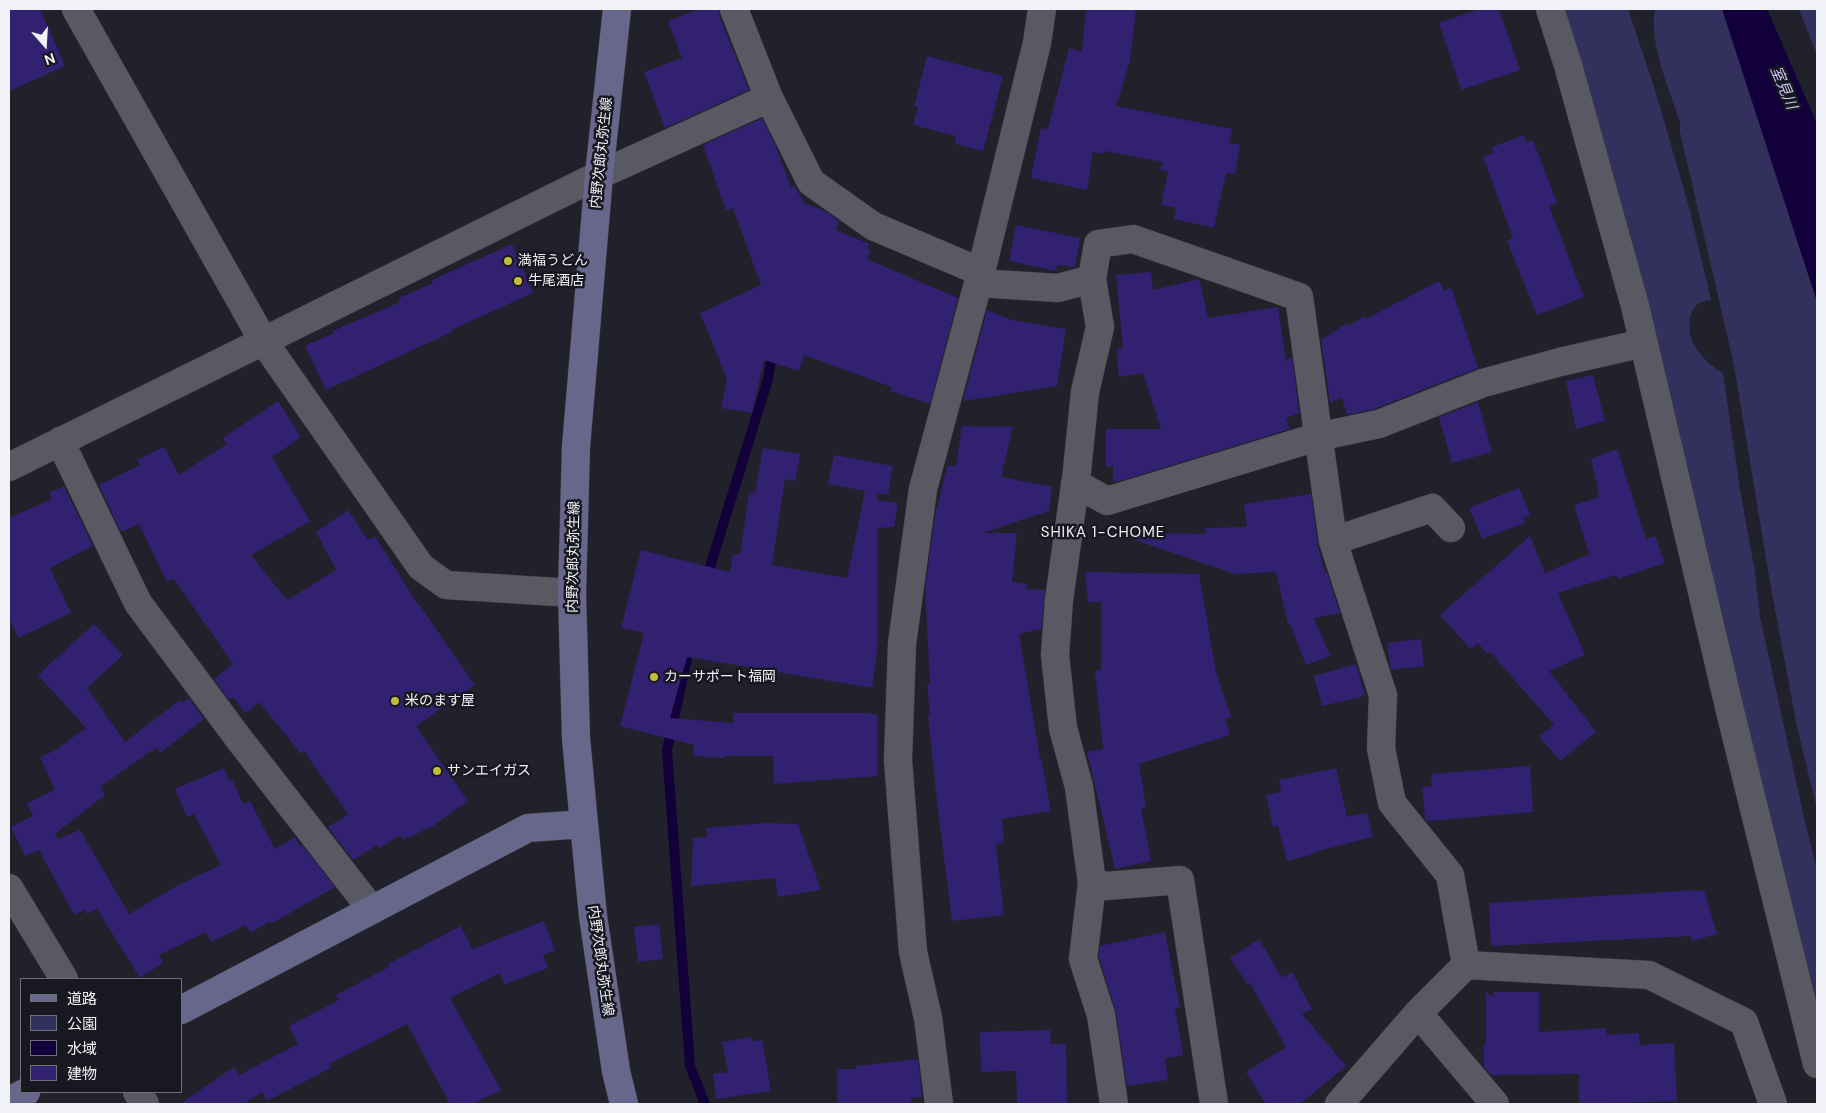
<!DOCTYPE html>
<html>
<head>
<meta charset="utf-8">
<style>
  body { margin:0 }
  #map { position:relative; width:1826px; height:1113px; overflow:hidden; background:#21212b; font-family:"DM Sans","Noto Sans JP",sans-serif }
  canvas { display:block }
  .frame { position:absolute; inset:0; border:10px solid #f1f1f8; pointer-events:none }
  .legend { position:absolute; left:20px; top:978px; width:162px; height:115px; box-sizing:border-box; background:#181821; border:1px solid #6f6f77; margin:0; padding:6px 9px; list-style:none; font-size:15px; color:#f1f1f8 }
  .legend li { display:flex; align-items:center; gap:10px; height:25px }
  .legend b { width:25px; border:1px solid #6f6f77 }
  .north { position:absolute; left:20px; top:20px; width:50px; height:50px; -webkit-text-stroke:4px #181821; paint-order:stroke; rotate:161deg; font-size:14px; font-weight:700; line-height:20px; text-align:center; color:#f1f1f8 }
  .north::after { content:''; display:block; margin:auto; width:18px; height:22px; background:#f1f1f8; clip-path:polygon(50% 0,100% 100%,50% 72%,0 100%) }
</style>
</head>
<body>
<div id="map">
<canvas width="1826" height="1113"></canvas>
<div class="frame"></div>
<ul class="legend">
<li><b style="height:6px;background:#69668b"></b>道路</li>
<li><b style="height:14px;background:#34305d"></b>公園</li>
<li><b style="height:14px;background:#110039"></b>水域</li>
<li><b style="height:14px;background:#312170"></b>建物</li>
</ul>
<div class="north">N</div>
</div>
<script>
const g = document.querySelector('canvas').getContext('2d');
g.lineJoin = 'round';
function fillPath(path, color) { g.fillStyle = color; g.fill(path, 'evenodd'); }
function trace(path, color, width, dash) { g.strokeStyle = color; g.lineWidth = width; g.lineCap = dash ? 'butt' : 'round'; g.setLineDash(dash || []); g.stroke(path); }
function drawText(font, color, halo, rows, align = 'center') {
  g.font = font + ' "DM Sans","Noto Sans JP",sans-serif'; g.lineWidth = 5; g.setLineDash([]); g.textBaseline = 'middle'; g.strokeStyle = halo; g.fillStyle = color; for (const [text, x, y, turn = 0] of rows) {
    g.save(); g.translate(x, y); g.rotate((+turn || 0) * Math.PI / 180); g.textAlign = isNaN(turn) ? turn : align; if (halo) g.strokeText(text, 0, 0); g.fillText(text, 0, 0); g.restore();
  }
}
const green = new Path2D(`
  M 1560,9 L 1628,9 L 1656,93 L 1690,211 L 1711,300 C 1708,301 1702,301 1699,303 C 1687,311 1687,335 1695,346 C 1701,357 1712,367 1723,373 L 1740,490 L 1755,572 L 1760,617 L 1805,822 L 1817,869 L 1817,1019 Z
  M 1655,9 L 1733,9 L 1817,261 L 1817,809 L 1797,727 L 1770,582 L 1734,365 L 1680,132 L 1680,122 C 1670,91 1648,41 1655,9 Z
  M 1799,9 L 1817,9 L 1817,55 Z`);
const water = new Path2D(`
  M 1722,9 L 1767,9 L 1817,124 L 1817,302 Z`);
const stream = new Path2D(`
  M 706,580 L 768,379 L 773,349
  M 690,645 L 667,750 L 690,1066 L 705,1104`);
const building = new Path2D(`
  M 9,9 L 40,9 L 65,66 L 9,91 Z
  M 699,9 L 719,9 L 719,15 L 749,90 L 665,128 L 644,72 L 682,58 L 668,21 Z
  M 1086,9 L 1136,9 L 1130,61 L 1116,106 L 1232,129 L 1229,143 L 1240,145 L 1235,174 L 1226,173 L 1214,228 L 1174,219 L 1176,208 L 1161,205 L 1168,172 L 1160,170 L 1163,162 L 1105,151 L 1104,154 L 1093,152 L 1087,190 L 1031,178 L 1041,128 L 1048,129 L 1069,48 L 1082,52 Z
  M 1480,9 L 1499,9 L 1520,70 L 1461,90 L 1439,23 Z
  M 927,56 L 1003,76 L 983,151 L 955,144 L 956,136 L 913,125 L 918,107 L 914,106 Z
  M 762,118 L 776,147 L 791,187 L 795,186 L 804,203 L 825,211 L 839,221 L 836,230 L 869,244 L 867,249 L 871,250 L 867,259 L 958,298 L 930,404 L 890,391 L 892,387 L 804,355 L 799,371 L 764,360 L 752,413 L 721,408 L 727,379 L 700,313 L 761,285 L 733,208 L 726,211 L 703,145 Z
  M 1524,135 L 1527,143 L 1533,140 L 1557,203 L 1549,206 L 1584,297 L 1537,315 L 1507,241 L 1513,238 L 1483,157 L 1494,153 L 1492,147 Z
  M 1016,225 L 1080,238 L 1075,267 L 1057,265 L 1056,271 L 1009,261 Z
  M 512,244 L 533,293 L 451,330 L 452,332 L 326,390 L 305,346 L 334,333 L 333,331 L 400,302 L 399,298 L 433,283 L 432,280 Z
  M 1151,272 L 1153,290 L 1199,279 L 1208,318 L 1278,307 L 1286,361 L 1292,357 L 1299,413 L 1286,418 L 1290,429 L 1120,481 L 1113,481 L 1113,466 L 1106,467 L 1106,429 L 1161,429 L 1143,373 L 1119,377 L 1117,360 L 1117,349 L 1123,348 L 1116,275 Z
  M 1439,281 L 1444,291 L 1451,287 L 1478,368 L 1374,409 L 1347,415 L 1342,398 L 1330,403 L 1321,340 L 1347,323 L 1348,326 L 1365,316 L 1366,319 Z
  M 987,310 L 1012,320 L 1066,329 L 1057,386 L 963,401 Z
  M 1593,375 L 1605,421 L 1576,429 L 1566,381 Z
  M 278,401 L 301,437 L 272,457 L 310,521 L 251,555 L 287,600 L 336,570 L 316,532 L 348,510 L 368,540 L 375,536 L 417,603 L 418,603 L 475,685 L 416,726 L 468,801 L 433,826 L 403,840 L 400,835 L 380,848 L 377,845 L 353,860 L 328,827 L 348,814 L 304,751 L 301,754 L 259,702 L 245,713 L 233,697 L 229,700 L 214,679 L 233,664 L 174,579 L 167,582 L 139,524 L 121,532 L 99,485 L 140,465 L 137,460 L 164,447 L 179,475 L 227,444 L 223,438 Z
  M 1478,402 L 1492,452 L 1452,463 L 1439,417 Z
  M 962,426 L 1013,427 L 1001,477 L 1052,487 L 1049,511 L 982,533 L 1017,533 L 1012,582 L 1027,584 L 1026,589 L 1045,590 L 1041,629 L 1019,634 L 1040,758 L 1041,758 L 1051,811 L 1002,819 L 1004,843 L 996,845 L 1004,915 L 952,921 L 937,802 L 928,715 L 930,715 L 927,684 L 930,684 L 925,588 L 936,509 L 937,509 L 947,466 L 956,466 Z
  M 763,448 L 800,454 L 795,481 L 785,479 L 772,565 L 847,578 L 865,491 L 828,484 L 834,455 L 893,466 L 888,495 L 877,493 L 877,500 L 898,503 L 894,527 L 877,528 L 877,651 L 872,688 L 687,657 L 670,718 L 733,723 L 733,713 L 869,713 L 877,715 L 877,776 L 774,784 L 773,756 L 724,756 L 724,758 L 693,756 L 694,745 L 620,726 L 644,633 L 621,628 L 641,550 L 730,572 L 733,554 L 740,555 L 749,493 L 755,493 Z
  M 1617,449 L 1646,539 L 1655,536 L 1665,563 L 1618,579 L 1616,575 L 1558,593 L 1585,655 L 1549,671 L 1596,732 L 1560,761 L 1539,736 L 1554,725 L 1490,652 L 1487,654 L 1478,643 L 1470,649 L 1440,615 L 1530,536 L 1545,573 L 1589,554 L 1574,505 L 1598,498 L 1597,494 L 1599,493 L 1591,459 Z
  M 64,486 L 93,546 L 50,568 L 71,613 L 18,638 L 9,618 L 9,518 L 52,499 L 49,493 Z
  M 1519,488 L 1530,515 L 1523,518 L 1525,523 L 1482,539 L 1469,508 Z
  M 1311,494 L 1318,546 L 1325,573 L 1327,572 L 1340,613 L 1314,618 L 1330,656 L 1306,665 L 1290,624 L 1288,624 L 1276,572 L 1235,574 L 1129,538 L 1130,533 L 1206,534 L 1206,528 L 1247,527 L 1244,504 Z
  M 1085,572 L 1199,574 L 1216,672 L 1231,717 L 1225,719 L 1230,735 L 1139,764 L 1146,807 L 1141,809 L 1151,861 L 1115,869 L 1087,752 L 1103,749 L 1095,671 L 1101,670 L 1101,602 L 1088,602 Z
  M 94,624 L 123,655 L 87,688 L 125,742 L 180,700 L 182,703 L 189,698 L 204,719 L 160,753 L 157,747 L 101,786 L 105,795 L 55,834 L 58,839 L 80,830 L 129,914 L 180,884 L 221,865 L 194,814 L 187,817 L 175,789 L 224,768 L 229,781 L 232,779 L 243,804 L 250,801 L 275,849 L 295,837 L 300,846 L 302,845 L 335,887 L 271,924 L 270,921 L 251,933 L 246,925 L 211,942 L 206,932 L 159,955 L 163,963 L 140,978 L 97,909 L 87,914 L 84,910 L 74,915 L 39,850 L 25,856 L 11,827 L 33,816 L 27,803 L 55,790 L 40,757 L 54,751 L 86,728 L 38,675 Z
  M 1421,639 L 1424,666 L 1391,670 L 1387,643 Z
  M 1356,664 L 1365,696 L 1322,706 L 1314,676 Z
  M 1530,766 L 1533,812 L 1427,821 L 1425,819 L 1422,787 L 1432,786 L 1431,774 Z
  M 1336,768 L 1347,817 L 1367,813 L 1373,837 L 1314,852 L 1314,854 L 1287,861 L 1278,826 L 1273,827 L 1266,795 L 1281,792 L 1279,780 Z
  M 766,823 L 798,824 L 821,890 L 778,897 L 775,878 L 691,886 L 693,838 L 707,837 L 706,828 Z
  M 1697,890 L 1697,892 L 1704,890 L 1717,934 L 1692,941 L 1691,936 L 1491,946 L 1489,903 Z
  M 544,921 L 555,951 L 543,955 L 548,968 L 504,985 L 500,973 L 450,998 L 501,1090 L 489,1096 L 472,1104 L 450,1104 L 407,1024 L 329,1064 L 331,1068 L 267,1101 L 262,1092 L 244,1104 L 180,1104 L 234,1067 L 239,1075 L 298,1044 L 289,1026 L 339,1000 L 336,995 L 389,967 L 388,964 L 461,926 L 472,949 Z
  M 659,924 L 663,959 L 638,962 L 634,927 Z
  M 1165,932 L 1180,1008 L 1175,1008 L 1183,1055 L 1165,1058 L 1168,1080 L 1127,1086 L 1116,1013 L 1099,957 L 1100,946 Z
  M 1259,939 L 1282,978 L 1292,972 L 1312,1009 L 1302,1014 L 1346,1066 L 1300,1104 L 1266,1104 L 1246,1072 L 1286,1047 L 1250,983 L 1248,985 L 1230,958 Z
  M 1486,992 L 1493,997 L 1493,992 L 1539,992 L 1539,1032 L 1606,1028 L 1607,1035 L 1639,1033 L 1640,1045 L 1674,1043 L 1677,1101 L 1579,1104 L 1579,1074 L 1491,1075 L 1484,1067 L 1484,1043 L 1486,1043 Z
  M 1050,1030 L 1051,1044 L 1066,1044 L 1067,1104 L 1017,1104 L 1016,1071 L 981,1072 L 980,1032 Z
  M 752,1037 L 753,1042 L 762,1040 L 771,1091 L 716,1099 L 713,1074 L 728,1072 L 722,1042 Z
  M 918,1059 L 922,1097 L 911,1098 L 912,1104 L 837,1104 L 837,1069 L 856,1069 L 856,1066 Z`);
const street = new Path2D(`
  M 76,9 L 264,342 L 421,567 L 446,585 L 572,593
  M 734,9 L 769,98 L 811,182 L 873,226 L 981,272
  M 1550,9 L 1568,65 L 1635,306 L 1731,715 L 1817,1064
  M 1092,279 L 1100,327 L 1085,392 L 1077,471 L 1059,600 L 1055,655 L 1063,728 L 1079,787 L 1092,883 L 1083,959 L 1101,1015 L 1114,1104
  M 978,283 L 1058,288 L 1092,279 L 1098,244 L 1133,239 L 1299,297 L 1333,541 L 1383,695 L 1381,748 L 1392,803 L 1450,875 L 1466,965 L 1418,1013 L 1339,1104
  M 60,441 L 138,603 L 239,739 L 372,910
  M 9,467 L 599,175 L 769,98
  M 1075,483 L 1107,501 L 1317,437 L 1379,424 L 1483,383 L 1560,362 L 1644,343
  M 1333,541 L 1432,508 L 1451,528
  M 1092,883 L 1106,886 L 1180,880 L 1214,1104
  M 9,888 L 64,979
  M 1466,965 L 1649,975 L 1744,1022 L 1773,1104
  M 1418,1013 L 1495,1104
  M 137,1092 L 145,1104
  M 939,1104 L 928,1018 L 913,952 L 898,760 L 902,644 L 923,489 L 981,272 L 1037,43 L 1042,9`);
const secondary = new Path2D(`
  M 617,9 L 599,175 L 576,447 L 572,593 L 576,738 L 584,824 L 593,916 L 616,1071 L 624,1104
  M 181,1010 L 528,828 L 584,824
  M 9,1101 L 26,1092`);
const markers = [
  [508,261,5,"#c4bc3d"],
  [518,281,5,"#c4bc3d"],
  [654,677,5,"#c4bc3d"],
  [395,701,5,"#c4bc3d"],
  [437,771,5,"#c4bc3d"]
];
const streetNames = [
  ["内野次郎丸弥生線",602,153,-84],
  ["内野次郎丸弥生線",574,557,-89],
  ["内野次郎丸弥生線",600,961,82]
];
const poiNames = [
  ["満福うどん",518,261],
  ["牛尾酒店",528,281],
  ["カーサポート福岡",664,677],
  ["米のます屋",405,701],
  ["サンエイガス",447,771]
];
const waterNames = [
  ["室見川",1783,88,67]
];
const neighbourhoodNames = [
  ["SHIKA 1-CHOME",1103,533]
];
fillPath(green, '#34305d');
fillPath(water, '#110039');
trace(stream, '#110039', 10);
fillPath(building, '#312170');
trace(street, '#3e3e45', 29);
trace(secondary, '#3e3e45', 29);
trace(street, '#595964', 28);
trace(secondary, '#69668b', 28);
for (const [x, y, r, color] of markers) { const dot = new Path2D(); dot.arc(x, y, r, 0, 2 * Math.PI); g.fillStyle = color; g.fill(dot); trace(dot, '#181821', 2); }
drawText('14px', '#f1f1f8', '#181821', streetNames);
drawText('14px', '#f1f1f8', '#181821', poiNames, 'left');
drawText('italic 15px', '#c3c3f0', '#181821', waterNames);
g.letterSpacing = '1px';
drawText('15px', '#f1f1f8', '#181821', neighbourhoodNames);
g.letterSpacing = '0px';
</script>
</body>
</html>
